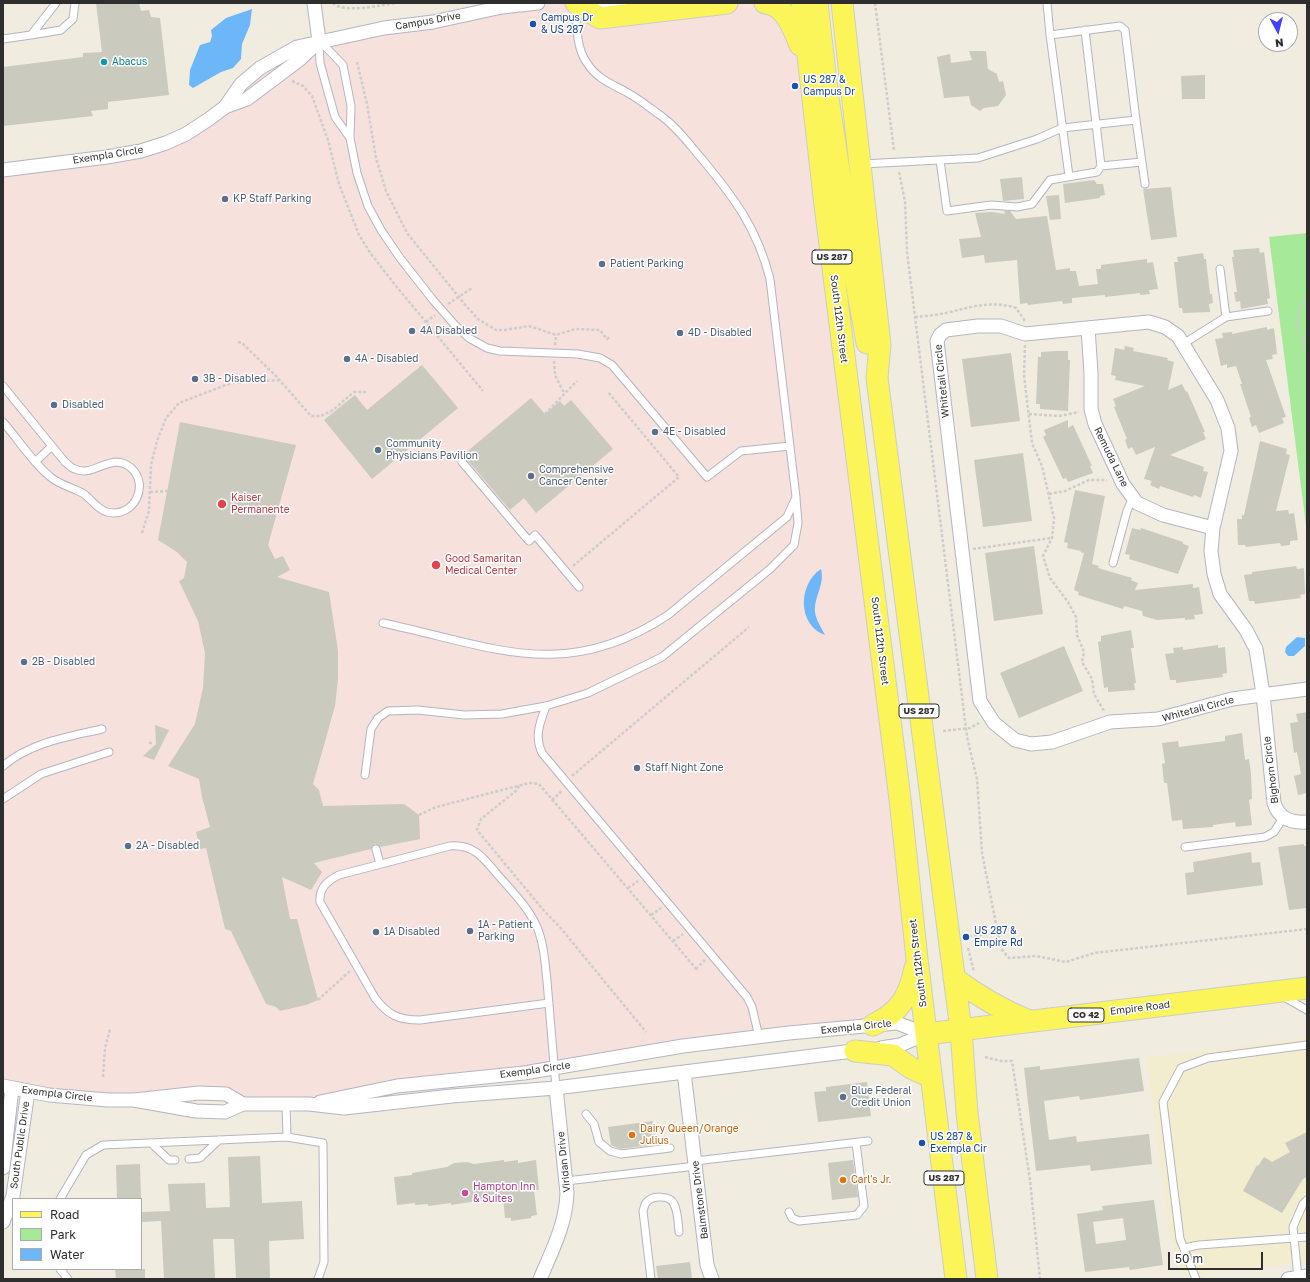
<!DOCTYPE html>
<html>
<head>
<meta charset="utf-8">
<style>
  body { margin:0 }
  #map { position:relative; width:1310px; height:1282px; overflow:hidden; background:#f0ece0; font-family:"Golos Text",sans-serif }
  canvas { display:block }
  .frame { position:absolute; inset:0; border:4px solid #2e2e2e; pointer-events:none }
  .legend { position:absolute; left:12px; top:1198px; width:130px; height:72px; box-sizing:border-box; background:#fff; border:1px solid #ababab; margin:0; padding:5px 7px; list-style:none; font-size:12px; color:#2e2e2e }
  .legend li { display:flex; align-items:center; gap:8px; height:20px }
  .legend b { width:20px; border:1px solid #ababab }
  .north { position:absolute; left:1258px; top:12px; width:40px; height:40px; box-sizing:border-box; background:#fff; border:1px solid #ababab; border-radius:50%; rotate:173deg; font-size:11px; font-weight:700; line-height:16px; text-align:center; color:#2e2e2e }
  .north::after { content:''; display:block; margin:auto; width:14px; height:18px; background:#403eff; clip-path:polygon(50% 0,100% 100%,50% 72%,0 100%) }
  .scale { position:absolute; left:1168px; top:1252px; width:95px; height:18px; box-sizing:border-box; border:2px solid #2e2e2e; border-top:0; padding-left:5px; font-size:12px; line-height:14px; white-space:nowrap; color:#2e2e2e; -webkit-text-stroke:3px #fff; paint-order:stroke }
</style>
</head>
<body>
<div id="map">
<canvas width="1310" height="1282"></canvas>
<div class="frame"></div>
<ul class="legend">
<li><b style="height:5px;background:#fbf55a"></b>Road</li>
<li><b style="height:11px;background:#a5e999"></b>Park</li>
<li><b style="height:11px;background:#6db7f8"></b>Water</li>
</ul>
<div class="north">N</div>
<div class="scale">50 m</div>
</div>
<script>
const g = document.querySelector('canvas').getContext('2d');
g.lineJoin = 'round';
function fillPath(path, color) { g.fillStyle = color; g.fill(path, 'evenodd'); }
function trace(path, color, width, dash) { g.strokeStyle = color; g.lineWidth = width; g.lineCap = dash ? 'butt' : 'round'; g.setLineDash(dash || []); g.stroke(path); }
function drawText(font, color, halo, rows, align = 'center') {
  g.font = font + ' "Golos Text",sans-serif'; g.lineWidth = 3; g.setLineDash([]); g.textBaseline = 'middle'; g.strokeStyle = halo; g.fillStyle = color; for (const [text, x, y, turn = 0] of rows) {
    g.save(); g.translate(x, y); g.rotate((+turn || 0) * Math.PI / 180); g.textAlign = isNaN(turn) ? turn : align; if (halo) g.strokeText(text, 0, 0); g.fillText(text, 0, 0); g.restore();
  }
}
const education = new Path2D(`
  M 1307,1038 L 1307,1262 L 1183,1276 L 1170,1236 L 1146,1058 Z`);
const medical = new Path2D(`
  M 538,3 L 802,3 L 917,959 L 904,1002 L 873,1025 L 309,1104 L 243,1104 L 226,1094 L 134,1100 L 3,1086 L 3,170 L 107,157 L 187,134 L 281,55 Z`);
const green = new Path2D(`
  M 1307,233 L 1307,533 L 1269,237 Z`);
const water = new Path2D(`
  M 252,9 L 250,25 L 242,44 L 241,59 L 233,68 L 221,72 L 193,88 L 189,85 L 190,70 L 200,45 L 210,42 L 212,36 L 211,30 L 226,18 Z
  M 821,569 C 825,585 814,596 815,612 C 816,620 821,627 825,635 C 797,625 798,584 821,569 Z
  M 1297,637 L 1305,638 L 1305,646 L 1294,656 L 1288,656 L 1285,652 L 1286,647 Z`);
const building = new Path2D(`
  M 96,3 L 139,3 L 141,11 L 149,10 L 151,17 L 160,18 L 169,95 L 108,102 L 108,109 L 91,111 L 93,116 L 3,126 L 3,67 L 83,57 L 83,53 L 102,52 Z
  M 969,51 L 986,51 L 988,69 L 997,74 L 999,82 L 1003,81 L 1006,95 L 998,106 L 984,108 L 980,111 L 971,105 L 969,96 L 944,98 L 937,57 L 950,54 L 951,63 L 972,60 Z
  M 1205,75 L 1205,99 L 1182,99 L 1181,76 Z
  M 1022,177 L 1024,199 L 1003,201 L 1000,179 Z
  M 1094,180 L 1097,184 L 1103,184 L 1105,195 L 1100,196 L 1100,198 L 1065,203 L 1063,184 Z
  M 1171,187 L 1177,237 L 1151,240 L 1143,189 Z
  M 1059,195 L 1061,219 L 1050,220 L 1046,196 Z
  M 1004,211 L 1010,211 L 1016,219 L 1047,216 L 1056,270 L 1070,268 L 1070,271 L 1076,271 L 1079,286 L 1098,284 L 1096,269 L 1101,269 L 1101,265 L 1147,259 L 1147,263 L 1153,262 L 1158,289 L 1149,290 L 1150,294 L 1140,295 L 1140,293 L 1105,297 L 1105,295 L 1072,298 L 1072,303 L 1063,304 L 1062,301 L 1028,305 L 1027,303 L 1020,304 L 1017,260 L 985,263 L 984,255 L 962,258 L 959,239 L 981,237 L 975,213 L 992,212 L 1005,214 Z
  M 1259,248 L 1260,253 L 1264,252 L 1270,298 L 1267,299 L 1268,304 L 1241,309 L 1240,301 L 1236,302 L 1234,292 L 1237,292 L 1232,257 L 1234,257 L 1233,250 Z
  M 1203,253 L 1204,259 L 1206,259 L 1210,294 L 1212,294 L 1213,303 L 1209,304 L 1210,312 L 1183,313 L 1182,308 L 1179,308 L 1174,262 L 1178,262 L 1177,257 Z
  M 1267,327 L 1267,330 L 1274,328 L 1277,354 L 1272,355 L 1273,359 L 1266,360 L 1286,417 L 1282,418 L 1284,423 L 1259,433 L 1256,425 L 1252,427 L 1249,418 L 1251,417 L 1240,384 L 1242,384 L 1236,366 L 1227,368 L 1227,364 L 1221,366 L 1215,339 L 1223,338 L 1222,333 L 1232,332 L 1232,334 Z
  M 1125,346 L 1134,348 L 1133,351 L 1168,358 L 1167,360 L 1174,362 L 1168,390 L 1182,384 L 1186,392 L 1187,391 L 1205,432 L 1203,432 L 1206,439 L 1170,455 L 1204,467 L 1203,471 L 1208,472 L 1201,498 L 1194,495 L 1193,497 L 1160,486 L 1159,489 L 1150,485 L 1152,481 L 1144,479 L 1155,447 L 1136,455 L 1132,447 L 1128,449 L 1125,440 L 1127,439 L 1114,407 L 1116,406 L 1113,399 L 1145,386 L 1115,380 L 1116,376 L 1111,375 L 1115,348 L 1124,350 Z
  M 1056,351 L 1068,351 L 1068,360 L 1070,360 L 1068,411 L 1040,409 L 1040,404 L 1036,404 L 1038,357 L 1041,357 L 1041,352 Z
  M 1011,353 L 1020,421 L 971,427 L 962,359 Z
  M 422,365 L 458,408 L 372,479 L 324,420 L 355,395 L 367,410 Z
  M 531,398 L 545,414 L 560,401 L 564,406 L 571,400 L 613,449 L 536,513 L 524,498 L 510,510 L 463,455 Z
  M 1068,420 L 1068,428 L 1073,425 L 1092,466 L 1090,466 L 1093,473 L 1068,482 L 1066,478 L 1063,479 L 1043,437 L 1046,435 L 1044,430 Z
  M 180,422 L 296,445 L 268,545 L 275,559 L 283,556 L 290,570 L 277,577 L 329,592 L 338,651 L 338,679 L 335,706 L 313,784 L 319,790 L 323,806 L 404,804 L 419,815 L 420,839 L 380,847 L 375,844 L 371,849 L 314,863 L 322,872 L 311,890 L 282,877 L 290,919 L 297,919 L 318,1000 L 306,1005 L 280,1011 L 276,1007 L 266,1004 L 231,931 L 225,929 L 206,848 L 200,849 L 196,832 L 210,827 L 202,797 L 199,779 L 168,766 L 195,724 L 203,688 L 205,653 L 198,621 L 179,581 L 184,578 L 187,562 L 177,552 L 158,540 Z
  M 1260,441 L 1287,449 L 1286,454 L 1290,455 L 1276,511 L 1288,510 L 1289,514 L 1294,513 L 1298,540 L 1290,541 L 1290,545 L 1281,546 L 1280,543 L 1246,547 L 1245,545 L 1238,545 L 1237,519 L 1242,519 L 1242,515 L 1244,515 Z
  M 1023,453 L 1032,521 L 983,527 L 974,460 Z
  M 1075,490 L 1105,496 L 1092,564 L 1099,566 L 1098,568 L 1132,578 L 1131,580 L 1138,583 L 1135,590 L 1193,584 L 1193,588 L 1199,587 L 1203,614 L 1194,615 L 1195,619 L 1185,620 L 1185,618 L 1157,620 L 1143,616 L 1142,611 L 1124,606 L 1123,609 L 1078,595 L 1079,592 L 1074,590 L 1084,553 L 1080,552 L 1081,551 L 1067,548 L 1068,543 L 1064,542 Z
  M 1132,528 L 1140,530 L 1141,528 L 1183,542 L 1183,544 L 1189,546 L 1178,574 L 1129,559 L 1130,555 L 1125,554 Z
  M 1034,546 L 1043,614 L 994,621 L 985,553 Z
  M 1296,566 L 1297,569 L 1304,568 L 1305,594 L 1300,595 L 1301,598 L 1255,604 L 1254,601 L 1249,601 L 1244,575 L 1252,574 L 1252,572 Z
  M 1131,630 L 1134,648 L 1131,648 L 1136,683 L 1134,683 L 1135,690 L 1108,692 L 1108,687 L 1104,688 L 1098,642 L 1101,641 L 1101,636 Z
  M 1218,645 L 1218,648 L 1225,647 L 1227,673 L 1222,674 L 1223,677 L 1176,683 L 1176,680 L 1170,680 L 1165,654 L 1174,653 L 1173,648 L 1183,647 L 1183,650 Z
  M 1064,646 L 1083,691 L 1019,718 L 1000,673 Z
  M 1307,712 L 1307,793 L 1298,795 L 1294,776 L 1301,774 L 1297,752 L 1294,753 L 1290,723 L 1298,722 L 1296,714 Z
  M 155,725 L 169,730 L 154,760 L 143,756 L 156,744 Z
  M 1242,733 L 1245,760 L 1249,759 L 1251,774 L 1252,799 L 1249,800 L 1252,825 L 1236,827 L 1235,822 L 1213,825 L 1213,827 L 1183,829 L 1182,820 L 1172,821 L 1167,783 L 1164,783 L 1162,764 L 1165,763 L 1162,743 L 1178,741 L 1179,747 L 1225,741 L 1225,736 Z
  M 1304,844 L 1304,846 L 1307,846 L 1307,908 L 1289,910 L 1278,847 Z
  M 1251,852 L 1252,863 L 1260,862 L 1263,885 L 1187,895 L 1185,873 L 1194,872 L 1193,862 Z
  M 1139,1058 L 1144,1091 L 1080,1100 L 1079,1096 L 1044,1101 L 1049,1140 L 1076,1136 L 1077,1142 L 1149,1134 L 1152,1164 L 1091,1171 L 1090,1165 L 1036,1171 L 1024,1068 L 1040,1066 L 1040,1070 Z
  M 867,1082 L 871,1116 L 818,1122 L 814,1092 L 826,1091 L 826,1087 Z
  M 653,1121 L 656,1144 L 620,1149 L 611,1145 L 608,1127 Z
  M 1307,1132 L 1307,1177 L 1303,1179 L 1282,1213 L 1243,1191 L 1257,1165 L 1258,1166 L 1264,1157 L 1272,1162 L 1290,1152 L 1285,1143 Z
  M 260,1156 L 262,1203 L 302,1201 L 304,1239 L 269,1241 L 270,1279 L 236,1279 L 234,1239 L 213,1239 L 215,1278 L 164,1279 L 161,1221 L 141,1222 L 141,1212 L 170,1211 L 168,1184 L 205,1183 L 206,1208 L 230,1207 L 228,1157 Z
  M 504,1160 L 504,1162 L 518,1160 L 518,1163 L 536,1160 L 539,1190 L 534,1190 L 537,1215 L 531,1216 L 531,1218 L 511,1221 L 511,1218 L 505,1218 L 503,1197 L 451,1205 L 451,1203 L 428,1206 L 428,1204 L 415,1205 L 415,1203 L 397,1205 L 394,1177 L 412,1175 L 412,1173 L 447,1167 L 454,1163 L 467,1162 L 474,1164 Z
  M 853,1160 L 858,1197 L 832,1200 L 828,1163 Z
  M 140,1164 L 141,1199 L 117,1199 L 116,1165 Z
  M 1154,1200 L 1163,1265 L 1130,1270 L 1129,1267 L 1085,1272 L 1077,1214 L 1103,1210 L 1102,1206 ZM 1123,1218 L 1126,1240 L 1096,1244 L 1093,1222 Z
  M 690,1262 L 692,1279 L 658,1279 L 656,1266 Z
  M 115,1269 L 145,1269 L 145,1279 L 116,1279 Z`);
const path = new Path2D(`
  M 333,3 C 344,14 381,5 396,3
  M 875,3 L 894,150
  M 357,62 L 367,104 L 376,158 L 386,191 L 407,233 L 467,307 L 478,319 L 496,330 L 505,330 L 529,326 L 556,335 L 575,329 L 600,330 L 607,339 L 611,336
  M 292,81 L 303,86 L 312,96 L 328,140 L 339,184 L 359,235 L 371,254 L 396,286 L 483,391
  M 899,172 L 905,201 L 907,252 L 967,737 L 977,779 L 982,853 L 1001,949 L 1009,958 L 1036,956 L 1066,962 L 1094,953 L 1307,929
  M 1307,299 C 1289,315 1299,334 1307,351
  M 448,304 L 472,288
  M 915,317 C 925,316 936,315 946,313 C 971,307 991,300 1016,308 L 1025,321
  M 426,322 L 435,315
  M 238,342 L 242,343 L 276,376 L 311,416 L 321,416 L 333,410 L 354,392 L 367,392
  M 555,345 L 556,335
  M 1025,345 L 1024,375 L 1032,443 L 1042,466 L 1054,518 L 1052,538 L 1043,556 L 1050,578 L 1068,602 L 1076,617 L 1077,635 L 1084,652 L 1082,662 L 1092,679 L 1094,694 L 1104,711
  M 554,361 L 555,375 L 564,393
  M 545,414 L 577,381
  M 1029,414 L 1059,416 L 1079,412
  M 150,492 L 167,491
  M 1049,494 L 1065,491 L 1089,480 L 1107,480
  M 142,533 L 149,511 L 151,465 L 157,441 L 166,418 L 179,403 L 231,383 L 279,380
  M 973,549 L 1051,538
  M 573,566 L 679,477 L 608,392
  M 943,731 L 970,728 L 979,723
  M 149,743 L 154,743
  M 572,776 L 749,627
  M 519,786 L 517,790 L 481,819 L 477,830 L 545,912 L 559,926 L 646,1032
  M 552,800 L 559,794 L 562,790
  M 419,815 L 436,807 L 529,783 L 539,784 L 698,971
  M 628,888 L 638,881
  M 651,915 L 661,908
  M 966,939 L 966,937 L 997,933
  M 673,941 L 683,934
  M 968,948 L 974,972
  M 696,969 L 705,960
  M 318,1000 L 350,971
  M 985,1057 L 1001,1061 L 1012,1061 L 1030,1180 L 1040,1279
  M 103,1077 L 105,1048 L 110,1029`);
const service = new Path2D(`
  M 1047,3 L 1050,35 L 1120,26 L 1125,30 L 1136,120
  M 1085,30 L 1101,166
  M 31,35 L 61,30 L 73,19 L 75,3
  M 1050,35 L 1069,176
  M 3,39 L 31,35 L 56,3
  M 319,41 L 320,63 L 335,117 L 350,138
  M 320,41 L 343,65 L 351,106 L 350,138 L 357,173 L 368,206 L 381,230 L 400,258 L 433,300 L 454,324 L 469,338 L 487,348 L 500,351 L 578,354 L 600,358 L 612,365 L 707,477 L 741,451 L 790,446
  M 940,160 L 947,211 L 991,205 L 1017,207 L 1032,204 L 1050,180 L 1097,172 L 1101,166 L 1142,162
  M 862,164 L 978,158 L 1037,139 L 1062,128 L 1136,120 L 1145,184
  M 1226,317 L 1268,311
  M 1183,344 L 1226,317 L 1220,269
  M 3,386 L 65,462 C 68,464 71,468 75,469 C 94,478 110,452 130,467 C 151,484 134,519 107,512 C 97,509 92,500 84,494 C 74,488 63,486 53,479 C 35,466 18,439 3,422
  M 36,461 L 52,446
  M 462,462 L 529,541 L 535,535 L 579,587
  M 1113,563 L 1127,511 L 1133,497
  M 383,623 C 492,646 564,684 668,615 L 787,517 L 796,497 L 770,279 C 757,228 735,199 702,159 C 689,144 677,127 660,115 C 650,108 639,99 628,93 C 612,84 597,79 587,63 C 576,48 577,26 576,7
  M 546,706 C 540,723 534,736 542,753 L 747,997 L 752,1007 L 759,1037
  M 3,766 C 31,742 68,737 102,729
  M 365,775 L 371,729 L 378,718 L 388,711 L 418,710 L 464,715 L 502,714 L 546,706 L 588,693 L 662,657 L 770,569 L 794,545 L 798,523 L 796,498
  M 3,799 L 41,774 L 109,752
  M 1185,847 L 1265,837 L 1274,832 L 1283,818
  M 376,849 L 380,864
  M 1284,997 L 1307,1010
  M 549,1003 L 420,1020 C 398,1020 388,1015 375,998 L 320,902 C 319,888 327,881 339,875 L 450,846 C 473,844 483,857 497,874 C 511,890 528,907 537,927 C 544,944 545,963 547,981 C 550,1017 553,1052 556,1088
  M 286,1104 L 287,1137
  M 586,1114 L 594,1124 L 599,1142 L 610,1151 L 621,1154 L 670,1148
  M 151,1143 L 169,1160 L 175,1160
  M 189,1159 L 200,1158 L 219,1140
  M 695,1161 L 868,1141
  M 566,1181 L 696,1166
  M 60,1199 L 86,1155 L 103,1145 L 287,1137 L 323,1143 L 324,1262 L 318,1279
  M 789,1212 L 792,1218 L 799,1221 L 857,1215 L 864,1206 L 856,1143
  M 1184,1248 L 1199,1245 L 1307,1237
  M 60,1269 L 68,1279
  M 1298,1278 L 1293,1227 L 1303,1204 L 1307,1200
  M 651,1279 L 643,1211 C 644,1209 644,1205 646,1203 C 652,1195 670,1195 674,1204 C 678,1212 678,1222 679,1232
  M 1196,1279 L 1180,1239 L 1163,1102 L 1181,1068 L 1208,1058 L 1307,1045`);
const minor = new Path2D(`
  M 314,3 L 319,41
  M 582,4 L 593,6 L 626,3
  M 225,107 L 247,99 L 299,60 L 318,42
  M 3,170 L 107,157 L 141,151 L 166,143 L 186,134 L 209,119 L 225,107 L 241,84 L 260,68 L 297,47 L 384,28 L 433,22 L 502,7 L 538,3
  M 1088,328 L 1091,373 L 1091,409 L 1095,424 L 1123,484 L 1137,503 L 1163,515 L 1213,528
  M 1307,689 L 1232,699 L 1158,719 L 1110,722 L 1052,742 L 1031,744 L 1015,740 L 994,723 L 980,701 L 937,341 L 940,335 L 946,330 L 978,326 L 1001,326 L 1025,334 L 1149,322 L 1165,327 L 1178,336 L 1217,400 L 1228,428 L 1231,451 L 1213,528 L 1211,551 L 1214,574 L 1220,594 L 1246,630 L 1256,649 L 1263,694 L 1274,803 C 1279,819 1291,823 1307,822
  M 881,1048 L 900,1045 L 926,1034
  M 684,1072 L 707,1265 L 712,1279
  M 3,1086 L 49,1095 L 108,1100 L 134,1100 L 199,1093 L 226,1094 L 243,1104
  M 134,1100 L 196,1111 L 225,1112 L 243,1104 L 309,1104 L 344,1108 L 452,1096 L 556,1088 L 861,1050
  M 320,1102 L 397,1086 L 524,1073 L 683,1046 L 789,1033 L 897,1023 L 926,1034
  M 3,1168 L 12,1088
  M 3,1222 L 13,1196 L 28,1091
  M 540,1279 C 552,1251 566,1224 567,1193 L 556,1088
  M 1288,1279 L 1307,1276`);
const primary = new Path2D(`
  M 576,3 L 600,18 L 727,3
  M 765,3 C 785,4 794,30 800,45
  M 802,3 L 825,205 L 900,799 L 917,959 L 956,1279
  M 817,3 L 827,91 L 855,276 L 867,343
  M 842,3 L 880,345 L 877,378 L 961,1030 L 967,1113 L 987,1279
  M 954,978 C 979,997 1000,1009 1029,1021
  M 873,1025 C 900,1012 909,997 915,968
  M 926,1034 L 1307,988
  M 855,1051 L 893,1055 L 911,1068 L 931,1077`);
const markers = [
  [533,24,4,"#1a4fb4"],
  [104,62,4,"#0f9aa8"],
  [795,86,4,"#1a4fb4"],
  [225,199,4,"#5c6f8a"],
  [602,264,4,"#5c6f8a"],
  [412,331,4,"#5c6f8a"],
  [680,333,4,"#5c6f8a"],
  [347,359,4,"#5c6f8a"],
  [195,379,4,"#5c6f8a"],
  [54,405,4,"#5c6f8a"],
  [655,432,4,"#5c6f8a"],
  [378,450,4,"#5c6f8a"],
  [531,476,4,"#5c6f8a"],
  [222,504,5,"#e0444e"],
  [436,565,5,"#e0444e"],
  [24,662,4,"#5c6f8a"],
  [637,768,4,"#5c6f8a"],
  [128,846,4,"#5c6f8a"],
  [470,931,4,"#5c6f8a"],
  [376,932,4,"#5c6f8a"],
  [966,937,4,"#1a4fb4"],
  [843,1097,4,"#5c6f8a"],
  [632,1135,4,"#e8710a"],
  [922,1143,4,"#1a4fb4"],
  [843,1180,4,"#e8710a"],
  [465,1193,4,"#d1479c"]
];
const shields = [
  [832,257,40],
  [919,711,40],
  [1086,1015,36],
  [944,1178,40]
];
const shieldNames = [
  ["US 287",832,257],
  ["US 287",919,711],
  ["CO 42",1086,1015],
  ["US 287",944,1178]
];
const transitNames = [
  ["Campus Dr",541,18],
  ["& US 287",541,30],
  ["US 287 &",803,80],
  ["Campus Dr",803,92],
  ["US 287 &",974,931],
  ["Empire Rd",974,943],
  ["US 287 &",930,1137],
  ["Exempla Cir",930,1149]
];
const streetNames = [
  ["Campus Drive",428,21,-10],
  ["Exempla Circle",108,155,-9],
  ["South 112th Street",839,319,83],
  ["Whitetail Circle",942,381,-96],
  ["Remuda Lane",1111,457,64],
  ["South 112th Street",880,641,83],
  ["Whitetail Circle",1198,709,-15],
  ["Bighorn Circle",1271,770,-97],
  ["South 112th Street",918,963,-97],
  ["Empire Road",1140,1008,-7],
  ["Exempla Circle",856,1027,-6],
  ["Exempla Circle",535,1070,-8],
  ["Exempla Circle",57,1094,7],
  ["South Public Drive",20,1145,-82],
  ["Viridan Drive",564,1162,-96],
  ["Balmstone Drive",700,1200,-97]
];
const cultureNames = [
  ["Abacus",112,62]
];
const serviceNames = [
  ["KP Staff Parking",233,199],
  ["Patient Parking",610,264],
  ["4A Disabled",420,331],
  ["4D - Disabled",688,333],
  ["4A - Disabled",355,359],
  ["3B - Disabled",203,379],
  ["Disabled",62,405],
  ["4E - Disabled",663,432],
  ["Community",386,444],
  ["Physicians Pavilion",386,456],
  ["Comprehensive",539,470],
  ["Cancer Center",539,482],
  ["2B - Disabled",32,662],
  ["Staff Night Zone",645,768],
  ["2A - Disabled",136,846],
  ["1A - Patient",478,925],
  ["Parking",478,937],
  ["1A Disabled",384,932],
  ["Blue Federal",851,1091],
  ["Credit Union",851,1103]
];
const healthNames = [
  ["Kaiser",231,498],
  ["Permanente",231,510],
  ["Good Samaritan",445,559],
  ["Medical Center",445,571]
];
const foodNames = [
  ["Dairy Queen/Orange",640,1129],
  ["Julius",640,1141],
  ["Carl's Jr.",851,1180]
];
const hotelNames = [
  ["Hampton Inn",473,1187],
  ["& Suites",473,1199]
];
fillPath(education, '#f2edcf');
fillPath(medical, '#f6e1dd');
fillPath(green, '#a5e999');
fillPath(water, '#6db7f8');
fillPath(building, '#cbcabe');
trace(service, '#b4b4c2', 9);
trace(minor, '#b4b4c2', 15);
trace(primary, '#cdcdcd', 23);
trace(path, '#cdcdcd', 2.5, [3, 2]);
trace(service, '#fff', 7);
trace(minor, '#fff', 13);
trace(primary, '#fbf55a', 21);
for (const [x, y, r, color] of markers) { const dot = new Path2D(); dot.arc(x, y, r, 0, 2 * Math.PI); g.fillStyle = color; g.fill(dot); trace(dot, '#fff', 1.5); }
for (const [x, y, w] of shields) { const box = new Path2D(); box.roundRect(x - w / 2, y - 7, w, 14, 3); g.fillStyle = '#fff'; g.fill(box); trace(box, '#2e2e2e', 1); }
drawText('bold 9px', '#2e2e2e', null, shieldNames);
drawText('10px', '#164399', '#fff', transitNames, 'left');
drawText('10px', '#2e2e2e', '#fff', streetNames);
drawText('10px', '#0d838f', '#fff', cultureNames, 'left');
drawText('10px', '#4e5e75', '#fff', serviceNames, 'left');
drawText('10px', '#be3a42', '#fff', healthNames, 'left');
drawText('10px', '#c56008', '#fff', foodNames, 'left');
drawText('10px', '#b23c85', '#fff', hotelNames, 'left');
</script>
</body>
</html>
